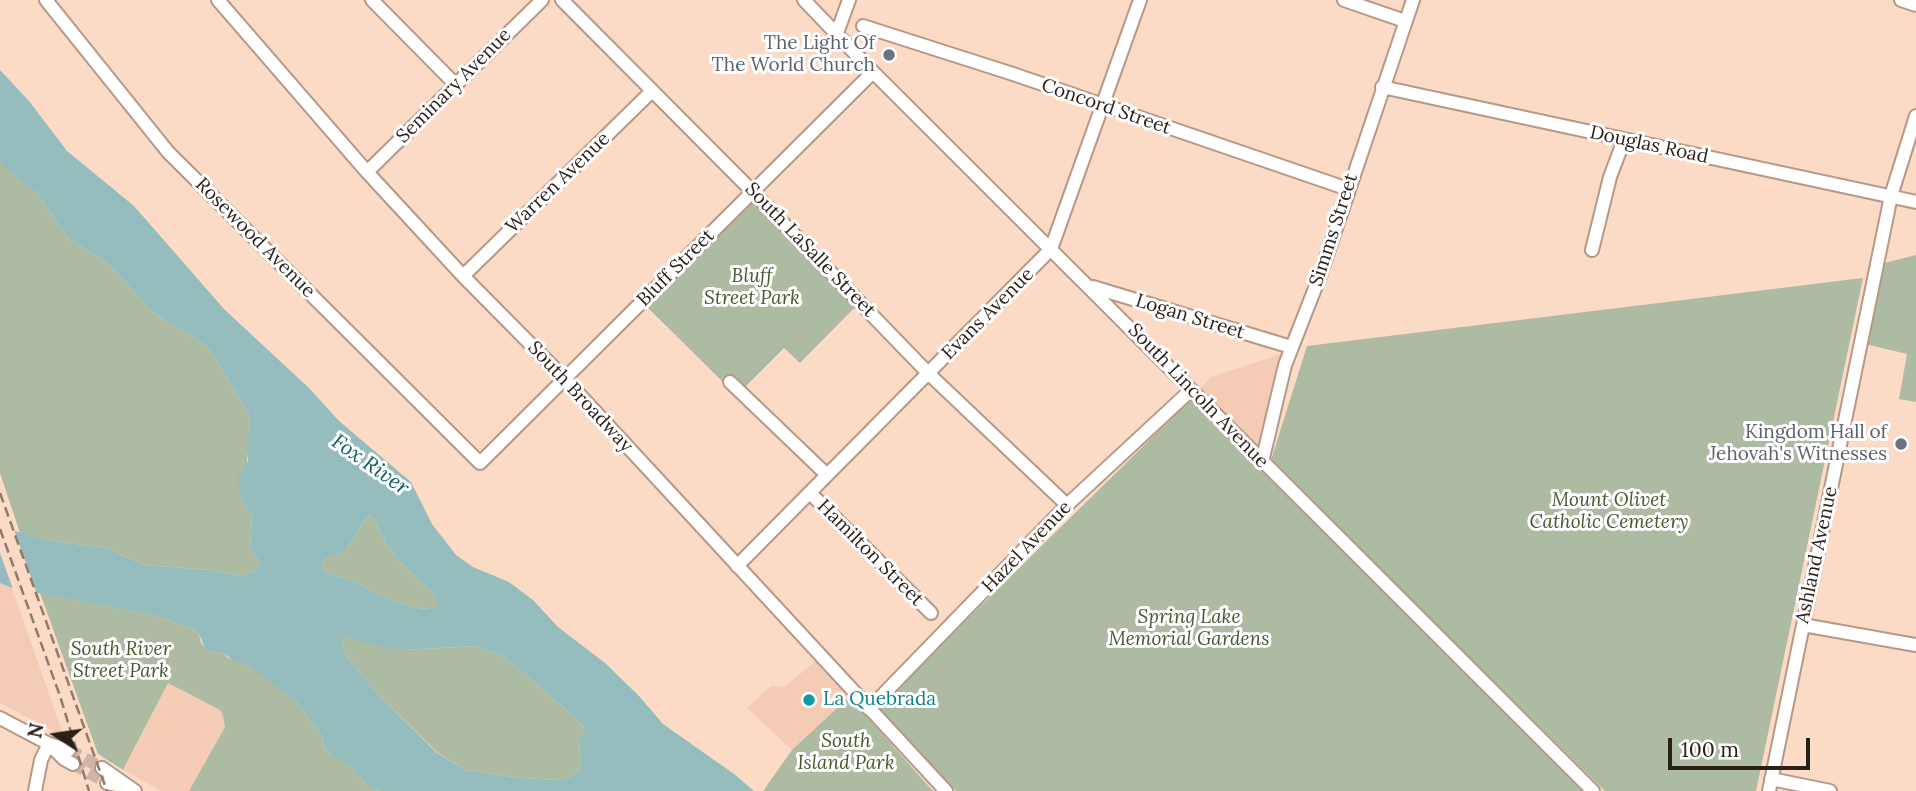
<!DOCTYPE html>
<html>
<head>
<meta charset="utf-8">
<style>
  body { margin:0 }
  #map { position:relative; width:1916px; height:791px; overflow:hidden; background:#fbdac6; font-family:Lora,serif }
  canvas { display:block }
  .north { position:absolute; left:21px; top:700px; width:70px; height:70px; -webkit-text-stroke:5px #fff; paint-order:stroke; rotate:282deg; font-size:19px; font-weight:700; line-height:28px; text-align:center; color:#2b1f18 }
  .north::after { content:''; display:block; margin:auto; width:24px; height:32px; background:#2b1f18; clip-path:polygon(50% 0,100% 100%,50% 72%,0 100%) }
  .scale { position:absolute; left:1668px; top:738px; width:142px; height:32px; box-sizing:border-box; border:4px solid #2b1f18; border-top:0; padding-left:9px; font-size:21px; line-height:24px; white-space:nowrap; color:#2b1f18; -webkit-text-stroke:5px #fff; paint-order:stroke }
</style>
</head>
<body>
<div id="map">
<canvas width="1916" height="791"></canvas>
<div class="north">N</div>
<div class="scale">100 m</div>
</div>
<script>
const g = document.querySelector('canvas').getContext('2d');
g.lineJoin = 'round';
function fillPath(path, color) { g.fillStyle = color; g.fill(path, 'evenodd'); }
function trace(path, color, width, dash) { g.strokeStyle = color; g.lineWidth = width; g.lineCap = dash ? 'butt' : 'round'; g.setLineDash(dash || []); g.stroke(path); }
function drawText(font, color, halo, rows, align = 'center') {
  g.font = font + ' Lora,serif'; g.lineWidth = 6; g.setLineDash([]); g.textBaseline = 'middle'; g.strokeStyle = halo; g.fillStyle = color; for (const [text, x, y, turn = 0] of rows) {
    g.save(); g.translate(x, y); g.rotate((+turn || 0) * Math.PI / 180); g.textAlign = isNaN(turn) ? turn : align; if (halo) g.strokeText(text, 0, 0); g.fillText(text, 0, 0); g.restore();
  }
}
const built = new Path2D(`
  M 1296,349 L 1298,350 L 1261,456 L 1198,391 L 1211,377 Z
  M 0,583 L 12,588 L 64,737 L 0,703 Z
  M 816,661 L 849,697 L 792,750 L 747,708 L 771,686 L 784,687 Z
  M 168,683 L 220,710 L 225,722 L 225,727 L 189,791 L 161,791 L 124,770 Z`);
const green = new Path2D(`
  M 0,161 L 36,192 L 68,238 L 110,265 L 152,312 L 207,346 L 248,412 L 250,429 L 243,503 L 252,515 L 250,548 L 260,563 L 255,571 L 240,576 L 211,570 L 144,565 L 106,548 L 52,541 L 20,533 L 0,473 Z
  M 752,191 L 860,302 L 800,363 L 784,348 L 745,387 L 732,375 L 724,383 L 642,302 Z
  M 1916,255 L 1916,402 L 1899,399 L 1907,354 L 1861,343 L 1877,265 Z
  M 1863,278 L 1756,791 L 1605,791 L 1271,460 L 1307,346 Z
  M 1191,399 L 1585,791 L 956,791 L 878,707 Z
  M 370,515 L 373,517 L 387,544 L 401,563 L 433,593 L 440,606 C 413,616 375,593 352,581 C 342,576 331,577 322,569 L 324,559 L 344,553 L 366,518 Z
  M 40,593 L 153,615 L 191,628 L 199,634 L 201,643 L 210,652 L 224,653 L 228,658 L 247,664 L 266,677 L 297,702 L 322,736 L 325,748 L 330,754 L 352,766 L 363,781 L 371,788 L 380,791 L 189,791 L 225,727 L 223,716 L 220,710 L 168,683 L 123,770 L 98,754 Z
  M 346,637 L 406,650 L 474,646 L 502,655 L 576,718 L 586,731 L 579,744 L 581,768 L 570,777 L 560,780 L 520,778 L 466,770 L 438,753 L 380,696 L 352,663 L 344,651 L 342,639 Z
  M 849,697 L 933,791 L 763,791 L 792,750 Z`);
const water = new Path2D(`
  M 0,70 L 29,101 L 67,151 L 134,206 L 224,309 L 310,389 L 339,421 L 411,482 L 432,524 L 456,555 L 473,567 L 509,582 L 533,600 L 558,627 L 605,663 L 639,696 L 663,724 L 734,774 L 754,791 L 380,791 L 371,788 L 363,781 L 352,767 L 330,754 L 325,748 L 322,736 L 297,702 L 247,664 L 235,662 L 224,653 L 210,652 L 205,648 L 199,634 L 191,628 L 153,615 L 12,588 L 0,583 L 0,527 L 52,541 L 106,548 L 144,565 L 211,570 L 240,576 L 255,571 L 260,563 L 250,548 L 252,515 L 243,503 L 237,478 L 248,461 L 247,446 L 250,429 L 248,412 L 207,346 L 152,312 L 110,265 L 68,238 L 36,192 L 3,166 L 0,161 ZM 370,515 L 373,517 L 387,544 L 401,563 L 433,593 L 439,606 C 414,616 375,593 352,581 C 342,576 331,577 322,569 L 324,559 L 344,553 L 366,518 ZM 346,637 L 383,647 L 406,650 L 474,646 L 502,655 L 576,718 L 584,728 L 584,735 L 581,737 L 579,744 L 581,768 L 570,777 L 560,780 L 520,778 L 466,770 L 437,753 L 380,696 L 352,663 L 344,651 L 342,639 Z`);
const pier = new Path2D(`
  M 0,524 L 13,527 L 38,597 L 14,592 L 0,553 Z`);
const minorTunnel = new Path2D(`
  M 69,750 L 102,768
  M 73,764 L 107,783`);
const minor = new Path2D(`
  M 46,0 L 168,152 L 480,463 L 873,72
  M 218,0 L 367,172 L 463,276 L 565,379 L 946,791
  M 372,0 L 455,84
  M 562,0 L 752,191 L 929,374 L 1067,505
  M 804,0 L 873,72 L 1593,791
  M 1344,0 L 1405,21
  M 1901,0 L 1916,5
  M 863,26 L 1013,74 L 1348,189
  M 837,33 L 849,0
  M 1382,87 L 1916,202
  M 367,172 L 542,0
  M 1592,250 L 1610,177 L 1624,140
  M 463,276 L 652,91
  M 1093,287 L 1291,347
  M 730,382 L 827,475
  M 1262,462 L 1285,365 L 1321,273 L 1413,0
  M 810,493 L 931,613
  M 737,566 L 1051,249 L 1140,0
  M 1803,625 L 1916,645
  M 869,709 L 1067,505 L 1191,390
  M 0,718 L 49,744 L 69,750
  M 52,747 L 64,759 L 73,764
  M 102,768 L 135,791
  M 1771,779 L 1830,791
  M 107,783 L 127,787
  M 35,791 L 41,760 L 49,744
  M 1769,791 L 1891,196 L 1916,116`);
const rail = new Path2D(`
  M 0,493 L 107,791
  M 0,529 L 60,696 L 89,791`);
const markers = [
  [889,55,7,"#6b7280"],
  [1901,444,7,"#6b7280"],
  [809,700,7,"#0f9aa8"]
];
const worshipNames = [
  ["The Light Of",875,44],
  ["The World Church",875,66],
  ["Kingdom Hall of",1887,433],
  ["Jehovah's Witnesses",1887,455]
];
const streetNames = [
  ["Seminary Avenue",454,86,-45],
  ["Concord Street",1106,107,19],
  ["Douglas Road",1649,145,12],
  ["Warren Avenue",558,183,-44],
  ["Simms Street",1334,230,-72],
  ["Rosewood Avenue",255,238,45],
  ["South LaSalle Street",810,250,46],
  ["Bluff Street",676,268,-45],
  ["Evans Avenue",988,314,-45],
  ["Logan Street",1190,317,17],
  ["South Lincoln Avenue",1198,396,46],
  ["South Broadway",580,397,47],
  ["Hazel Avenue",1027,547,-46],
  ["Hamilton Street",870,553,45],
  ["Ashland Avenue",1817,555,-78]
];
const parkNames = [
  ["Bluff",752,277],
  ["Street Park",752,299],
  ["Mount Olivet",1609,501],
  ["Catholic Cemetery",1609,523],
  ["Spring Lake",1189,618],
  ["Memorial Gardens",1189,640],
  ["South River",121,650],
  ["Street Park",121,672],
  ["South",846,742],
  ["Island Park",846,764]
];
const cultureNames = [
  ["La Quebrada",823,700]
];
const waterNames = [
  ["Fox River",370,465,35]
];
fillPath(built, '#f4ccb5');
fillPath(green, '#adbba2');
fillPath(water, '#95bdbe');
fillPath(pier, '#fbdac6');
trace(minorTunnel, '#d1b5a3', 12, [12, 6]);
trace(minor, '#b79886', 16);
trace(minor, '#fff', 12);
trace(rail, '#907a6c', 2.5, [10, 5]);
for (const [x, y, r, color] of markers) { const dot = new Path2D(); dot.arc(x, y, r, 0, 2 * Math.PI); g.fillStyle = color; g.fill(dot); trace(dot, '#fff', 2.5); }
drawText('19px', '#5b616d', '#fff', worshipNames, 'right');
drawText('19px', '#2b1f18', '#fff', streetNames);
drawText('italic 19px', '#445a2e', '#fff', parkNames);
drawText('19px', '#0d838f', '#fff', cultureNames, 'left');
drawText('italic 21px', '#0e6264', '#fff', waterNames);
</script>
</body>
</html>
